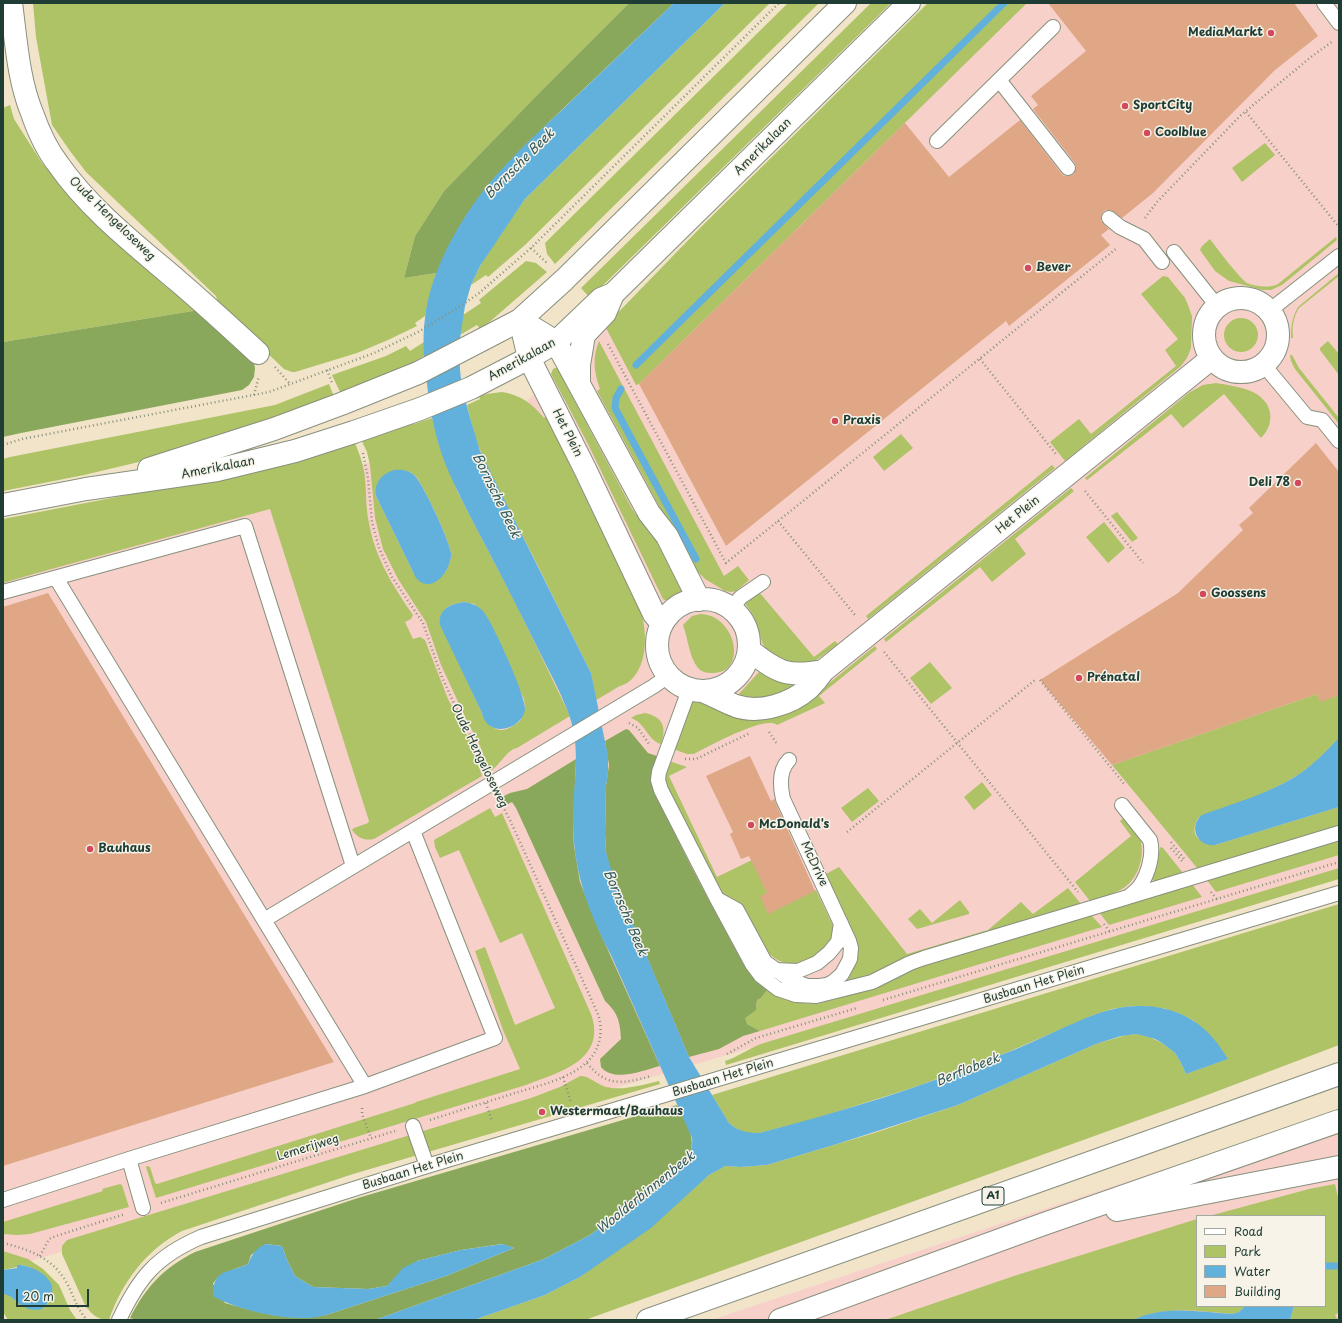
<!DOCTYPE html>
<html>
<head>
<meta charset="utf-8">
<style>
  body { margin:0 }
  #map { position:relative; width:1342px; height:1323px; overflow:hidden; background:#f1e4c9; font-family:"Playpen Sans",sans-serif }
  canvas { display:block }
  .frame { position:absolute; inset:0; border:4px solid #1f3d34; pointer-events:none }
  .legend { position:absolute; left:1196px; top:1215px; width:130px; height:92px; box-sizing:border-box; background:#f7f3e8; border:1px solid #a1aaa0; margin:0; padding:5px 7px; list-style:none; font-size:12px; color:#1f3d34 }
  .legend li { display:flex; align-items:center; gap:8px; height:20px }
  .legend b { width:20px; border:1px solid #a1aaa0 }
  .scale { position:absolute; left:16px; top:1289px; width:73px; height:18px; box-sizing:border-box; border:2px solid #1f3d34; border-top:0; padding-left:5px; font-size:12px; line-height:14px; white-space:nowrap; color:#1f3d34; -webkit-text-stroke:3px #f7f3e8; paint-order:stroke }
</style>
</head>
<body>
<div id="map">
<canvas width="1342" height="1323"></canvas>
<div class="frame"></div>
<ul class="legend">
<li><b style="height:5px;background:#fff"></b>Road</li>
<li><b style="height:11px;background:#aec266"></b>Park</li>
<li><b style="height:11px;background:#62b1dc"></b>Water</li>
<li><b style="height:11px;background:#dfa786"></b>Building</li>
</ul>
<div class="scale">20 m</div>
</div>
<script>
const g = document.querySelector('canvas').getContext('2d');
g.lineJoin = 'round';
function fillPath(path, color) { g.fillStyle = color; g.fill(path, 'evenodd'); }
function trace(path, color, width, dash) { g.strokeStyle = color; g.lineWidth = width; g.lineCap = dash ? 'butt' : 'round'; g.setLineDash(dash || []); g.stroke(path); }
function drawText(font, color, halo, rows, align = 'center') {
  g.font = font + ' "Playpen Sans",sans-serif'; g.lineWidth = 3; g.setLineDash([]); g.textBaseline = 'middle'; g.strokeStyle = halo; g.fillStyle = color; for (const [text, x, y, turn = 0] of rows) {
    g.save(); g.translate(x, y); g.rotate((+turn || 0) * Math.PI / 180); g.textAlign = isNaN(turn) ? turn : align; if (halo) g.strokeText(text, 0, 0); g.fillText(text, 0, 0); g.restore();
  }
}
const built = new Path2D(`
  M 962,3 L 1339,3 L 1339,874 L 3,1269 L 3,555 L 142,525 L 436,444 L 518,409 Z
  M 1339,1111 L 1339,1320 L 711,1320 ZM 1197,1216 L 1325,1216 L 1325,1306 L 1197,1306 Z`);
const green = new Path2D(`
  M 33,3 L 629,3 L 542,90 L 444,191 L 415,236 L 404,278 L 437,273 L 431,290 L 425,316 L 415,323 L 417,326 L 388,340 L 357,353 L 295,372 L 292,372 L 284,369 L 219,307 L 216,296 L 86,172 L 70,151 L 52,125 L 36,37 Z
  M 725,3 L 770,3 L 525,245 L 488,277 L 486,275 L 471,285 L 480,266 L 495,242 L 525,199 Z
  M 788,3 L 819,3 L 555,264 L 547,254 L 545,243 Z
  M 871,3 L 891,3 L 590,298 L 581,288 Z
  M 928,3 L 1027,3 L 639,384 L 636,385 L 605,326 L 702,226 Z
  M 10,105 L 14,119 L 42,163 L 81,208 L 165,286 L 199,310 L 3,342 L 3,108 Z
  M 1265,143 L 1275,155 L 1242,182 L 1232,168 Z
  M 1336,237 L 1337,240 L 1282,285 L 1271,290 L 1263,290 L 1229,281 L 1215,271 L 1200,250 L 1202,246 L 1210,239 C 1215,246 1242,281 1247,283 C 1256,287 1270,288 1278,284 Z
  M 526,261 L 536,263 L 547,272 L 486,325 L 480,329 L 477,325 L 460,335 L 463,315 L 481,303 L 479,300 Z
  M 1339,273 L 1339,276 L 1299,308 C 1293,318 1292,327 1293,338 L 1291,338 C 1291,326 1292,318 1298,307 Z
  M 1163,276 L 1168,277 L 1185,298 L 1188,305 L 1192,316 L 1191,348 L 1187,358 L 1181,366 L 1065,461 L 1050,442 L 1079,419 L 1091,434 L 1176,366 L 1165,350 L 1178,339 L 1141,294 Z
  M1224 335a17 17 0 1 1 34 0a17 17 0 1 1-34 0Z
  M 599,341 L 724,576 L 738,566 L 749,580 L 736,591 L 731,592 L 725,591 L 705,579 L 693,567 L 678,541 L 597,391 L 600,389 C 594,372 592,358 599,341 Z
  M 1328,341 L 1339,354 L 1339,375 L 1320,350 L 1320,348 Z
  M 424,342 L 424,356 L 410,364 L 412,368 L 342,396 L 332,375 L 386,356 L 406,346 L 410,351 Z
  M 1290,355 L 1292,355 L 1299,368 L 1339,418 L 1339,424 L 1295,369 L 1291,361 Z
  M 555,368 L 557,368 L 631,507 L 635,513 L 663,544 L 684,590 L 667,601 L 663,599 L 588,444 L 551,374 L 553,369 Z
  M 1216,383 C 1228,385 1242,387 1253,392 C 1273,402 1276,423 1261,438 L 1224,394 L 1183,428 L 1171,414 L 1087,480 L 1085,478 L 1190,392 L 1203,385 Z
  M 329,384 L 335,399 L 164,456 L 84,475 L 3,491 L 3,459 L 10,457 L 275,405 Z
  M 502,392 C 520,395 532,403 544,418 L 546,416 L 641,612 C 647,632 648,664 631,680 C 627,684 622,685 618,687 C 611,691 604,696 596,700 L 591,673 L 534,558 L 486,465 L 475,437 L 467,405 L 480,399 L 479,396 L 487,394 Z
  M 412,418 L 414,424 L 432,418 L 439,445 L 458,493 L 517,606 L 570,716 L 517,748 C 506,750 500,766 489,772 L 484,756 L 478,741 L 467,721 L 441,665 L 426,622 L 398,579 L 383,549 L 375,518 L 370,465 L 367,452 L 360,437 ZM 401,470 C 408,471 413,473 417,478 C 424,487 451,543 451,554 C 451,566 443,578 432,583 L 414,574 L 376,496 C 383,476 379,474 401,470 ZM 464,602 L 474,604 L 481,610 L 524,699 L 525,707 L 520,721 C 515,725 509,729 503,730 C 494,731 484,721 482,713 L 440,623 C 440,608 450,604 464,602 Z
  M 901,434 L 913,448 L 884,471 L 873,457 Z
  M 353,439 C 358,450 362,460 364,471 C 367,488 365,506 369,523 C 375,558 393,586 413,615 L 411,619 L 405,622 L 413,639 L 420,637 L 425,640 L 448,699 L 472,745 L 482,776 L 374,839 C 364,841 358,838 352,830 L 354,828 L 368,823 L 369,821 L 270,509 L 37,573 L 3,583 L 3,519 L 189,483 Z
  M 1052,465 L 1055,468 L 868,619 L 866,616 Z
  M 1071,488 L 1074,491 L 1015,539 L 1026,554 L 992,582 L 980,567 L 886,642 L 884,639 Z
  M 1117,512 L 1138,538 L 1132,542 L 1111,516 Z
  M 1104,522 L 1125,548 L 1108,563 L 1086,537 Z
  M 759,592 L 814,657 L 835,641 L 838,644 L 812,663 L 784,662 L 766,650 L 762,642 L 754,617 L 745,603 Z
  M 700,614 C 736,614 749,674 712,673 C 707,673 701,672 698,668 C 689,657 688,638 683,625 L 692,616 Z
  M 875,646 L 877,649 L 819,696 L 825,703 L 777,725 C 765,715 708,747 694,754 L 687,754 L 673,749 L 691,701 L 693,699 L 705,703 L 817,693 Z
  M 930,662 L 952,688 L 931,704 L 910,678 Z
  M 759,672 L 779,680 L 794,684 L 794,688 L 781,695 L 750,699 L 738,695 Z
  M 1317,694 L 1320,701 L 1339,695 L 1339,738 C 1328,749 1318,761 1305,770 C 1273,793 1234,804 1198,818 C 1189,835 1198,842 1215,845 L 1339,807 L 1339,826 L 1198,869 L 1112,765 Z
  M 645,713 C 663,717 667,727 661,744 C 648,741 645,722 631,718 L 636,715 Z
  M 669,761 L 687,767 L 669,776 L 717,877 L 752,860 L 775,910 L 816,890 L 834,928 C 835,938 827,950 818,955 C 811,959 804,964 796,964 C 765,967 750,924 739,903 C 731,897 724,897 717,890 L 666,784 L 665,773 Z
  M 982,782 L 992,795 L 974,810 L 964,797 Z
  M 868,788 L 879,801 L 852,822 L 841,808 Z
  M 490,808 L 495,817 L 502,813 L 591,1014 C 607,1060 560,1072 526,1085 L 156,1198 L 146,1167 L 147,1166 L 150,1167 L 155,1183 L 157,1184 L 415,1103 L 416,1102 L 520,1069 L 503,1030 L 475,951 L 485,947 L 515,1025 L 555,1008 L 522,933 L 500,943 L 459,850 L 440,858 L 435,847 L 434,840 Z
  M 1126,816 C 1130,821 1134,826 1137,831 C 1147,849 1141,875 1125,887 C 1115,894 1102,897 1090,901 L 1075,882 L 1131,836 L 1120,821 Z
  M 1339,840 L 1339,855 L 1216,892 L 1207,880 Z
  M 1160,847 L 1163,848 L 1183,873 L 1155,881 L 1152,880 L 1152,877 L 1157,864 Z
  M 839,867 L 907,954 L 988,930 L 1021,902 L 1033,914 L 1068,888 L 1081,904 L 926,951 L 871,976 L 850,981 L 848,979 L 857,959 L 857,944 L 824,875 Z
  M 1339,868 L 1339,879 L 726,1065 L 725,1061 C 739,1057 750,1047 764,1043 Z
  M 1192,884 L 1202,897 L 1109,925 L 1099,912 Z
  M 960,900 L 969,912 L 969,914 L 917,929 L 908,919 L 920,909 L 932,923 Z
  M 1339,904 L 1339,1045 L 1194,1100 L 585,1320 L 474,1320 L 545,1295 L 580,1277 L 687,1194 L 709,1175 L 725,1166 L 741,1167 L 767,1165 L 874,1133 L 958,1105 L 1096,1044 L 1126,1035 L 1136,1034 L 1145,1035 L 1162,1043 L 1175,1053 L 1181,1063 L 1186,1074 L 1227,1059 L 1194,1021 L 1185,1016 L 1163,1008 L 1132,1006 L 1112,1009 L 1094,1015 L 1001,1055 L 918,1086 L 808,1121 L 759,1133 L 745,1133 L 734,1127 L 729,1123 L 712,1095 Z
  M 1091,915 L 1102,927 L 760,1031 L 747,1024 L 744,1018 L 757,1006 L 757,1000 L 761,998 L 767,990 L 779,996 L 791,1001 L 803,1003 L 817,1004 L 872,989 L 922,966 Z
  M 580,1076 C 590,1076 596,1084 606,1087 C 623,1091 642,1085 659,1081 L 660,1084 L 353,1174 L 182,1231 C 146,1250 122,1282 109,1320 C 98,1320 93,1315 86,1307 L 62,1254 L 62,1246 L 67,1240 L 531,1098 L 560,1087 Z
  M 120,1184 L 122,1185 L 129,1207 L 30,1234 L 17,1235 L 3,1234 L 3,1222 L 103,1191 L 102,1189 Z
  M 1335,1184 L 1339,1202 L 1339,1312 L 1335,1315 L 1338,1320 L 1290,1320 L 1294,1306 L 1325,1306 L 1325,1216 L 1209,1216 L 1309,1189 Z
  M 1197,1219 L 1197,1306 L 1245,1306 L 1239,1312 L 1232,1314 C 1198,1311 1165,1306 1133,1320 L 885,1320 L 1014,1276 Z
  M 3,1251 L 28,1259 L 43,1269 L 59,1285 L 70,1310 L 77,1320 L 8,1320 L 3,1312 L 3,1294 L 8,1294 C 20,1306 26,1306 42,1309 L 48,1303 L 51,1294 C 43,1280 36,1264 17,1265 L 17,1267 L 3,1270 Z`);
const forest = new Path2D(`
  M 629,3 L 674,3 L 548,123 L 489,184 L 461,224 L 437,273 L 404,278 L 415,236 L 444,191 L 542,90 Z
  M 199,310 L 253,359 L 255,368 L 254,377 L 249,385 L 242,390 L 21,433 L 3,437 L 3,342 Z
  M 626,729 L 629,730 L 648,753 L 657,756 C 650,774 650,782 658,799 C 679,843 701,887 725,930 C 737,951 747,976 767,990 L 761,998 L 757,1000 L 756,1010 L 745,1018 L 747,1024 L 760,1031 L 743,1036 L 719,1049 L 689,1057 L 610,870 L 606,852 L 605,834 L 606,786 L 609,765 L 605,741 Z
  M 576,759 L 573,829 L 574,846 L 580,882 L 598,928 L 660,1066 C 644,1070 614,1083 601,1067 L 600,1059 L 621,1039 C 620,1021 618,1013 605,1001 L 516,808 L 512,802 L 506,805 L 502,797 L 510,793 L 527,789 Z
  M 677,1105 C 684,1120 699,1140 688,1156 L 615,1217 L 590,1235 L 544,1259 L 375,1320 L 137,1320 L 130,1318 C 146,1287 163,1268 195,1252 L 358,1198 L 660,1109 L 663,1109 ZM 266,1244 L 282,1246 L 287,1260 L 295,1276 L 313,1287 L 368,1289 L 387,1286 L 417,1261 L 461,1250 L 502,1244 L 514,1248 L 446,1276 L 326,1315 C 289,1322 261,1313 225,1303 L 213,1284 C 220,1271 235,1270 248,1264 L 251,1255 Z`);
const water = new Path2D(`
  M 674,3 L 725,3 L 525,199 L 480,266 L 471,285 L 465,306 L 459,345 L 460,370 L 462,388 L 471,421 L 480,451 L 591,673 L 608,756 L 608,773 L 606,786 L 605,834 L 606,852 L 613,876 L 689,1057 L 729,1123 C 738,1131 747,1133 759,1133 C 841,1112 922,1087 1001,1055 C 1022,1047 1043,1037 1065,1027 C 1090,1016 1114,1005 1142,1006 C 1169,1006 1195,1017 1212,1037 C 1218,1043 1223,1052 1228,1059 L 1186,1074 L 1181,1063 L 1175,1053 L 1162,1043 L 1155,1039 L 1141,1035 L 1136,1034 L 1121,1036 L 1096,1044 L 958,1105 L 837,1144 L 767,1165 L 741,1167 L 725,1166 L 722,1168 L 709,1175 L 651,1228 L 580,1277 L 545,1295 L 474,1320 L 375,1320 L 544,1259 L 590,1235 L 615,1217 L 685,1159 C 691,1153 693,1146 692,1138 L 611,955 C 588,912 573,870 573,820 C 573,780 583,746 566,707 C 559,689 549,671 540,653 C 521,614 501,575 481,537 C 468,512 455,488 445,463 C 435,437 430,411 427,384 C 424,362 422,340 425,318 C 430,276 452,234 477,199 C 501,166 533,137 563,109 C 600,74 637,38 674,3 Z
  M 394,470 C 401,469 409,470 414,475 C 423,483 450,542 451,553 C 452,570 432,596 416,578 L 376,496 C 374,483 381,474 394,470 Z
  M 464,602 C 471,603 477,605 483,611 C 492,621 527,698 525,710 C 521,731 487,738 482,713 L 440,625 C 438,609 450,604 464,602 Z
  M 1339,738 L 1339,807 L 1215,845 C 1197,847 1188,826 1202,815 C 1237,802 1275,792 1305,770 C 1318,760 1328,749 1339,738 Z
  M 266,1244 L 282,1246 L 287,1260 L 295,1276 L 313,1287 L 368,1289 L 387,1286 L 403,1268 L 417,1261 L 461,1250 L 503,1244 L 514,1248 L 446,1276 L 326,1315 C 320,1316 314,1318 308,1318 C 279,1319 238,1310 213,1296 C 213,1268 227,1274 248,1264 C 252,1254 256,1248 266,1244 Z
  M 17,1265 C 28,1264 49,1274 52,1286 C 53,1290 51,1294 50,1298 C 48,1303 46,1306 42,1309 C 21,1314 16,1295 3,1294 L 3,1270 L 17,1268 Z
  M 1245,1306 L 1294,1306 L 1290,1320 L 1133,1320 C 1165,1305 1198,1312 1232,1314 L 1239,1312 Z`);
const stream = new Path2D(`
  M 636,365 L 1004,3
  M 621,389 L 616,398 L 615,408 L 696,559
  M 1325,1266 L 1339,1266`);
const building = new Path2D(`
  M 1048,3 L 1294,3 L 1318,36 L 1275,70 L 1153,193 L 1122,218 L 1111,210 L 1106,210 L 1103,212 L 1101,216 L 1101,221 L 1109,229 L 1101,235 L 1110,245 L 1009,326 L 1006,321 L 726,546 L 639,384 L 905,123 L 949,177 L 1020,120 L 1061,173 L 1064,176 L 1069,176 L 1074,174 L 1076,167 L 1075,163 L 1033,109 L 1038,105 L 1031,96 L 1086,51 Z
  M 1316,443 L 1339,472 L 1339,695 L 1320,702 L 1317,694 L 1112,765 L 1040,680 L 1178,593 L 1243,530 L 1239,525 L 1253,513 L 1249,508 Z
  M 48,593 L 334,1062 L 3,1166 L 3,607 Z
  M 750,756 L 771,801 L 774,799 L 815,891 L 768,914 L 760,896 L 767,893 L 749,856 L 741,859 L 730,834 L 733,832 L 706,776 Z`);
const path = new Path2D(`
  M 1246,112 L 1339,227
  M 1145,218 L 1157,202 L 1240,116 L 1311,57 L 1333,41
  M 531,248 L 548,264
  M 608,344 L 726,563 L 1117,248
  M 980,359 L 1056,454
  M 275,367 L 291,385
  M 327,370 L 332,383
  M 254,395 L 259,376
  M 3,445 L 22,439 L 269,392 L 374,353 L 418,332 L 448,314 L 478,294 L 531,248 L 779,3
  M 363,453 L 368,478 L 372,522 L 379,548 L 392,577 L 423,623 L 441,675 L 463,723 L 475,743 L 483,766
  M 1085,491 L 1143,563
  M 778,521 L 855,615
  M 884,652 L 1078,892
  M 1040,680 L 1125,785
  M 629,723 L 638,728 L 649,744
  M 769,732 L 777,744
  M 685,759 L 696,759 L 750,733
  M 847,832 L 1035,680
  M 1171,842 L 1185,860
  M 1171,848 L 1182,861
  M 1211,892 L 1217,899
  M 1104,924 L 1110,932
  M 883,1000 L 1339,862
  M 727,1054 L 756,1038 L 857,1008
  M 587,1063 C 606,1087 623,1084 651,1076
  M 563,1077 L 571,1103
  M 486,1103 L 492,1121
  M 362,1108 L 362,1114 L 371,1138
  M 430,1120 C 458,1111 487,1102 515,1093 C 538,1086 569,1079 587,1062 C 601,1049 604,1029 597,1012 L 510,820 L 500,801
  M 161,1203 L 395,1131
  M 3,1243 C 27,1249 51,1257 65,1280 C 73,1293 76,1308 87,1320
  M 40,1256 L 49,1239 L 56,1236 L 125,1214`);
const service = new Path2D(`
  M 1324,3 L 1339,23
  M 999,80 L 1068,168
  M 937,141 L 1053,27
  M 1109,218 L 1120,227 L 1144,239 L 1162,262
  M 1174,252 L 1217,306
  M 1269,311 L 1339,256
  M 1263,364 L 1307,417 L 1322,420 L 1339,441
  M 56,578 L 365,1086
  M 3,592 L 245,526 L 353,866
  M 731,608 L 741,597 L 763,582
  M 689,690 L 659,772 L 658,780 L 661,790 L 717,899 L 752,964 L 761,976 L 778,989 L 796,995 L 816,996 L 872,982 L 910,963 L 924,958 L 1128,897 C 1132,894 1137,890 1140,886 C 1148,874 1154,855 1150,840 L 1122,805
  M 1131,896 L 1339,833
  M 717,899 L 737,910 L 765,962 L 789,979 L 807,986 L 819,986 L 827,985 L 833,982 L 842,974 L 850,959 L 851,948 L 849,941 L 783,799 C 780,786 779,770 789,760
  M 264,920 L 654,686 L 668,676
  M 775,970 L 798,971 L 817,963 L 829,953 L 838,942 L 841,923
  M 413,1126 L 427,1166
  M 129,1159 L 143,1208
  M 3,1200 L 129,1159 L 365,1086 L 495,1038 L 413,831
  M 119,1320 C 139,1277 157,1256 201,1237 L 427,1166 L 1339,893`);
const minor = new Path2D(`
  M 11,3 C 16,39 18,79 32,113 C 38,130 47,150 58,164 C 90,210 137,246 179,282 C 206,305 232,329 258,353
  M1204 335a37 37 0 1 1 74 0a37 37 0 1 1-74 0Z
  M 520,320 L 556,342 L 649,513 L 667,536 L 699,600
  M 520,320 L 529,358 L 585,469 L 654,614 L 662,624
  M 579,384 L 579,365 L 584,335 L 605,313 L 613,294
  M657 645a46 46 0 1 1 92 0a46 46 0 1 1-92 0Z
  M 749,650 C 778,672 786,678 823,671
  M 705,692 C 715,696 725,702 736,706 C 760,714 791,704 809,688 C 814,683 819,677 823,671 L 1212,358`);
const secondary = new Path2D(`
  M 149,469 L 274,429 L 341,404 L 418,373 L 520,320 L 564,280 L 845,3
  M 3,505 L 86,489 L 217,470 L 295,451 L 354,432 L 420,409 L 471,388 L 529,358 L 556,342 L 601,299 L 613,294 L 909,3`);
const motorway = new Path2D(`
  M 1117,1210 L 1339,1167
  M 648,1320 L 1339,1074
  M 780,1320 L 1041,1225 L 1339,1121`);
const markers = [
  [1271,33,4,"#d1495b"],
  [1125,106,4,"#d1495b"],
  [1147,133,4,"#d1495b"],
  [1028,268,4,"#d1495b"],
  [835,421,4,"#d1495b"],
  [1298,483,4,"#d1495b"],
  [1203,594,4,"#d1495b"],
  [1079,678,4,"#d1495b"],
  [751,825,4,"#d1495b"],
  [90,849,4,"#d1495b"],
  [542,1112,4,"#d1495b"]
];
const shields = [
  [993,1196,22]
];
const shieldNames = [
  ["A1",993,1196]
];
const poiNames = [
  ["MediaMarkt",1263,33,"right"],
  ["SportCity",1133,106],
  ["Coolblue",1155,133],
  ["Bever",1036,268],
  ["Praxis",843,421],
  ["Deli 78",1290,483,"right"],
  ["Goossens",1211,594],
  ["Prénatal",1087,678],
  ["McDonald's",759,825],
  ["Bauhaus",98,849],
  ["Westermaat/Bauhaus",550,1112]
];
const streetNames = [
  ["Amerikalaan",763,147,-45],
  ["Oude Hengeloseweg",112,219,44],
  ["Amerikalaan",522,360,-29],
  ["Het Plein",567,433,63],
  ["Amerikalaan",218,468,-11],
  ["Het Plein",1018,515,-39],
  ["Oude Hengeloseweg",479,756,64],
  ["McDrive",814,864,65],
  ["Busbaan Het Plein",1034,985,-17],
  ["Busbaan Het Plein",723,1078,-17],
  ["Lemerijweg",308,1148,-17],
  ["Busbaan Het Plein",413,1171,-17]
];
const waterNames = [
  ["Bornsche Beek",520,164,-45],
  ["Bornsche Beek",496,496,64],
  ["Bornsche Beek",625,913,67],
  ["Berflobeek",968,1070,-22],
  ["Woolderbinnenbeek",646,1193,-39]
];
fillPath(built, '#f7d1c9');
fillPath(green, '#aec266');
fillPath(forest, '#8aa85b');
fillPath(water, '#62b1dc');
trace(stream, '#62b1dc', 7);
fillPath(building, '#dfa786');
trace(service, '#88907e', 16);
trace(minor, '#88907e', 24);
trace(secondary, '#88907e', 24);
trace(motorway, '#88907e', 24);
trace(path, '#88907e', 2.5, [1, 3]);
trace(service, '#fff', 14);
trace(minor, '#fff', 22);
trace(secondary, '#fff', 22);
trace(motorway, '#fff', 22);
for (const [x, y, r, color] of markers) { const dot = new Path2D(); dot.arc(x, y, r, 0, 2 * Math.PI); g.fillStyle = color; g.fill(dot); trace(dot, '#f7f3e8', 1.5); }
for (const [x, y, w] of shields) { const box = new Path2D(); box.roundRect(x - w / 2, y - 9, w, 18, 3); g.fillStyle = '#f7f3e8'; g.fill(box); trace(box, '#1f3d34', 1); }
drawText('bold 11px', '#1f3d34', null, shieldNames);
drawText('bold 12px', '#1f3d34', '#f7f3e8', poiNames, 'left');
drawText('12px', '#1f3d34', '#f7f3e8', streetNames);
drawText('italic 13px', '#305a5e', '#f7f3e8', waterNames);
</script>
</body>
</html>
